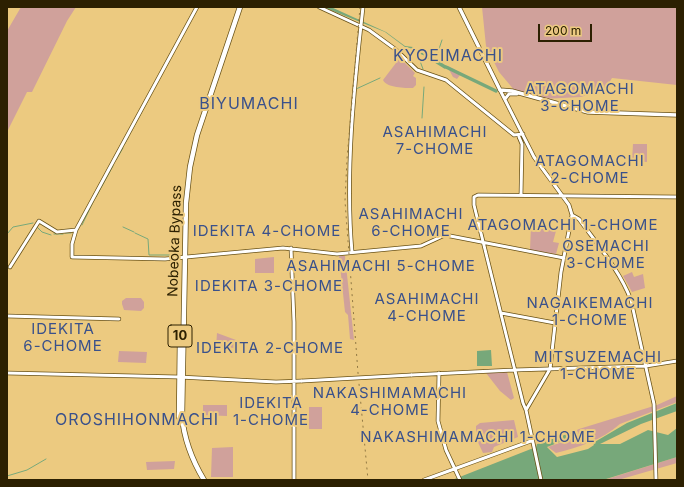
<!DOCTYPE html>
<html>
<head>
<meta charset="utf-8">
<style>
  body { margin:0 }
  #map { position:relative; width:684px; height:487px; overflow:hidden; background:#ecca80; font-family:Inter,sans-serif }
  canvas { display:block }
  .frame { position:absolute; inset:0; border:8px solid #2c2001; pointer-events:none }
  .scale { position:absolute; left:538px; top:24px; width:54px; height:18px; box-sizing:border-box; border:2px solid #2c2001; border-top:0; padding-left:5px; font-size:12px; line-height:14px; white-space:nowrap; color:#2c2001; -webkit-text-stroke:3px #ecca80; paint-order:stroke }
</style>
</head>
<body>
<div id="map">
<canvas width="684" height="487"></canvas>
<div class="frame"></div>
<div class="scale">200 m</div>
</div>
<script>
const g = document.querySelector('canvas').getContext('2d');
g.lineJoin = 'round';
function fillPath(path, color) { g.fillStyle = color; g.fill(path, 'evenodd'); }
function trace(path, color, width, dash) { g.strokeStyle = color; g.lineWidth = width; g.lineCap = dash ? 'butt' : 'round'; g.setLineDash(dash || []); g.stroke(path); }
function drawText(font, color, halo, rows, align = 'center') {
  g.font = font + ' Inter,sans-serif'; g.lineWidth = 4; g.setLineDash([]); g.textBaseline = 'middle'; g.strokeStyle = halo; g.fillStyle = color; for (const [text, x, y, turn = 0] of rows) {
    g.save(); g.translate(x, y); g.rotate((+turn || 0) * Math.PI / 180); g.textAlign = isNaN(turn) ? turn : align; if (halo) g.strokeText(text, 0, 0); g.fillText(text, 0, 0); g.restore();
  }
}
const green = new Path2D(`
  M 21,7 L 76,7 L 67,21 L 32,92 L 27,92 L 7,132 L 7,31 Z
  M 482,7 L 677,7 L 677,85 L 612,78 L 606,88 L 581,97 L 543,99 L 515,91 L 499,72 L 486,46 Z
  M 399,59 L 401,59 L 415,73 L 413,76 L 416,78 L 416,85 L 413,88 C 405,88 387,88 383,80 Z
  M 447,66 L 448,66 L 495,91 L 460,75 L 457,79 L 453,77 Z
  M 633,144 L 647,144 L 647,162 L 632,161 Z
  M 531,226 L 554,227 L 556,231 L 553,242 L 559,243 L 556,254 L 530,250 Z
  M 339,256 L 345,256 L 354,340 L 350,339 L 348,315 L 345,312 Z
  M 274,257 L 274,273 L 255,273 L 255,259 Z
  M 632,272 L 634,277 L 643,274 L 645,288 L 632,292 L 623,276 Z
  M 126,298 L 141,298 L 144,302 L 144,308 L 141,311 L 124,310 L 122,304 L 122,301 Z
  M 217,333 L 236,340 L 236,348 L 216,347 Z
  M 119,351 L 147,352 L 146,363 L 118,362 Z
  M 507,372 L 514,398 L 511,400 L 500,391 L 486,373 Z
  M 677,396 L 677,402 L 620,424 C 602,440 579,447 556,453 L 548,447 L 579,436 L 577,430 L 579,429 L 657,405 Z
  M 203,405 L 227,405 L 227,416 L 203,415 Z
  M 309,407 L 322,407 L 322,429 L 309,429 Z
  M 514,420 L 518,437 L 494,447 L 492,452 L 483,453 L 476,438 L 476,426 L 480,423 Z
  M 233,447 L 233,477 L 211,477 L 212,448 Z
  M 677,457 L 677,463 L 618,480 L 604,480 Z
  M 175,461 L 174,469 L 147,470 L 146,462 Z`);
const water = new Path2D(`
  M 323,7 L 331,7 L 386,32 L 405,46 L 413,47 L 432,59 L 416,52 L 414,49 L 405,47 L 385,32 Z
  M 491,350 L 492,366 L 477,366 L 477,351 Z
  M 677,403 L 677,411 L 641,424 L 600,444 L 620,444 L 648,430 L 668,435 L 677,428 L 677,457 L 603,480 L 452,480 L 536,447 L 537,444 L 576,431 L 578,435 L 547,447 L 557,457 L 588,449 L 594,445 L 593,443 L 627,423 Z`);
const stream = new Path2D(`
  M 417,53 L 423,69
  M 437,55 L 442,40
  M 435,60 L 435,58
  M 356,89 L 380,78
  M 422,118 L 424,87
  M 133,128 L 147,102
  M 129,135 L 132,130
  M 124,145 L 128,138
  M 116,160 L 123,148
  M 113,164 L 114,163
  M 96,197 L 113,166
  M 82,225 L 95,198
  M 37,227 L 42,232 L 51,235
  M 123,227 L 134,232
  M 65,233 L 71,233
  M 135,233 L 148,239 L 149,255 L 177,255
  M 7,234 L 13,227 L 33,223
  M 54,234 L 63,234
  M 7,476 L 27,470 L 46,459`);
const river = new Path2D(`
  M 429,57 L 445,67
  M 446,67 L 496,91`);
const secondary = new Path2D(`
  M 319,7 L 369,30 L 395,49 L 417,70 L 446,80 L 514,135 L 523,134
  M 500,90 L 534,157 L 569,205 L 572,215 L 561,272 L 550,369 L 526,410 L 541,480
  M 505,99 L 509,94 L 517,94
  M 519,137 L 522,144 L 521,195
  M 572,215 L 579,219 C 597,244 620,271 631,300 L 654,404 L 656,480
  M 76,230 L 72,244 L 72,257 L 165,259 L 283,248 L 337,254 L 421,246 L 445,235 L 564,258
  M 291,248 L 294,322 L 294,480
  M 352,252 C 345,171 354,88 363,7
  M 10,267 L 39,221 L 57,232 L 76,230 L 197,7
  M 501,313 L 555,323
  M 7,316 L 119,319
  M 7,373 L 179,377 L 276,382 L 302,381
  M 439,373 L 438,421 L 446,450 L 460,480
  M 411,375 L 514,370 L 646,366 L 677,361
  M 526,410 L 523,403 L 474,205 L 474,197 L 478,195 L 677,197
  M 424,480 L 531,441`);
const primary = new Path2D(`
  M 459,7 L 500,90 L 512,91 L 588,112 L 677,115`);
const highway = new Path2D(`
  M 179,417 L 180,336
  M 204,480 C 192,460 184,439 182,416 L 186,203 L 190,167 L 197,135 L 240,7`);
const rail = new Path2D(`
  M 360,7 L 347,159 L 345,201 L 358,373 L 368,480`);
const secondaryBridge = new Path2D(`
  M 302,381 L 411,375`);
const shields = [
  [180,336,24]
];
const shieldNames = [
  ["10",180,336]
];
const streetNames = [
  ["Nobeoka Bypass",175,241,-88]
];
const neighbourhoodNames = [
  ["ATAGOMACHI",580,89],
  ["3-CHOME",580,106],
  ["ASAHIMACHI",435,132],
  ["7-CHOME",435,149],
  ["ATAGOMACHI",590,161],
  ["2-CHOME",590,178],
  ["ASAHIMACHI",411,214],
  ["6-CHOME",411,231],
  ["ATAGOMACHI 1-CHOME",563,225],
  ["IDEKITA 4-CHOME",267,231],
  ["OSEMACHI",606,246],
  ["3-CHOME",606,263],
  ["ASAHIMACHI 5-CHOME",381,266],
  ["IDEKITA 3-CHOME",269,286],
  ["ASAHIMACHI",427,299],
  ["4-CHOME",427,316],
  ["NAGAIKEMACHI",590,303],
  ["1-CHOME",590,320],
  ["IDEKITA",63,329],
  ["6-CHOME",63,346],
  ["IDEKITA 2-CHOME",270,348],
  ["MITSUZEMACHI",598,357],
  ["1-CHOME",598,374],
  ["NAKASHIMAMACHI",390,393],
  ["4-CHOME",390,410],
  ["IDEKITA",271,403],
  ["1-CHOME",271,420],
  ["NAKASHIMAMACHI 1-CHOME",478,437]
];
const quarterNames = [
  ["KYOEIMACHI",448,56],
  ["BIYUMACHI",249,104],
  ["OROSHIHONMACHI",137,420]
];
fillPath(green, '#d0a19b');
fillPath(water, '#77a87a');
trace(stream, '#77a87a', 1);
trace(river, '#77a87a', 3.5);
trace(secondary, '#695217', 4.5);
trace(primary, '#695217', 5);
trace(highway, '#695217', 6);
trace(secondary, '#fff', 3);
trace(primary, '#fff', 3.5);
trace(highway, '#fff', 4.5);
trace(rail, '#907843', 1, [2, 4]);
trace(secondaryBridge, '#695217', 4.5, []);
trace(secondaryBridge, '#fff', 3);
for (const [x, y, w] of shields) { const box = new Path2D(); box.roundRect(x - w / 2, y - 11, w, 22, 3); g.fillStyle = '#ecca80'; g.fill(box); trace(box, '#2c2001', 1); }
drawText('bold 13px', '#2c2001', null, shieldNames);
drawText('14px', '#2c2001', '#ecca80', streetNames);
g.letterSpacing = '1px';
drawText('15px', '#3a518b', '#ecca80', neighbourhoodNames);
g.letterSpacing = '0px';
g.letterSpacing = '1px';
drawText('16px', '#3a518b', '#ecca80', quarterNames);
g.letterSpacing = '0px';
</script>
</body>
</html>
